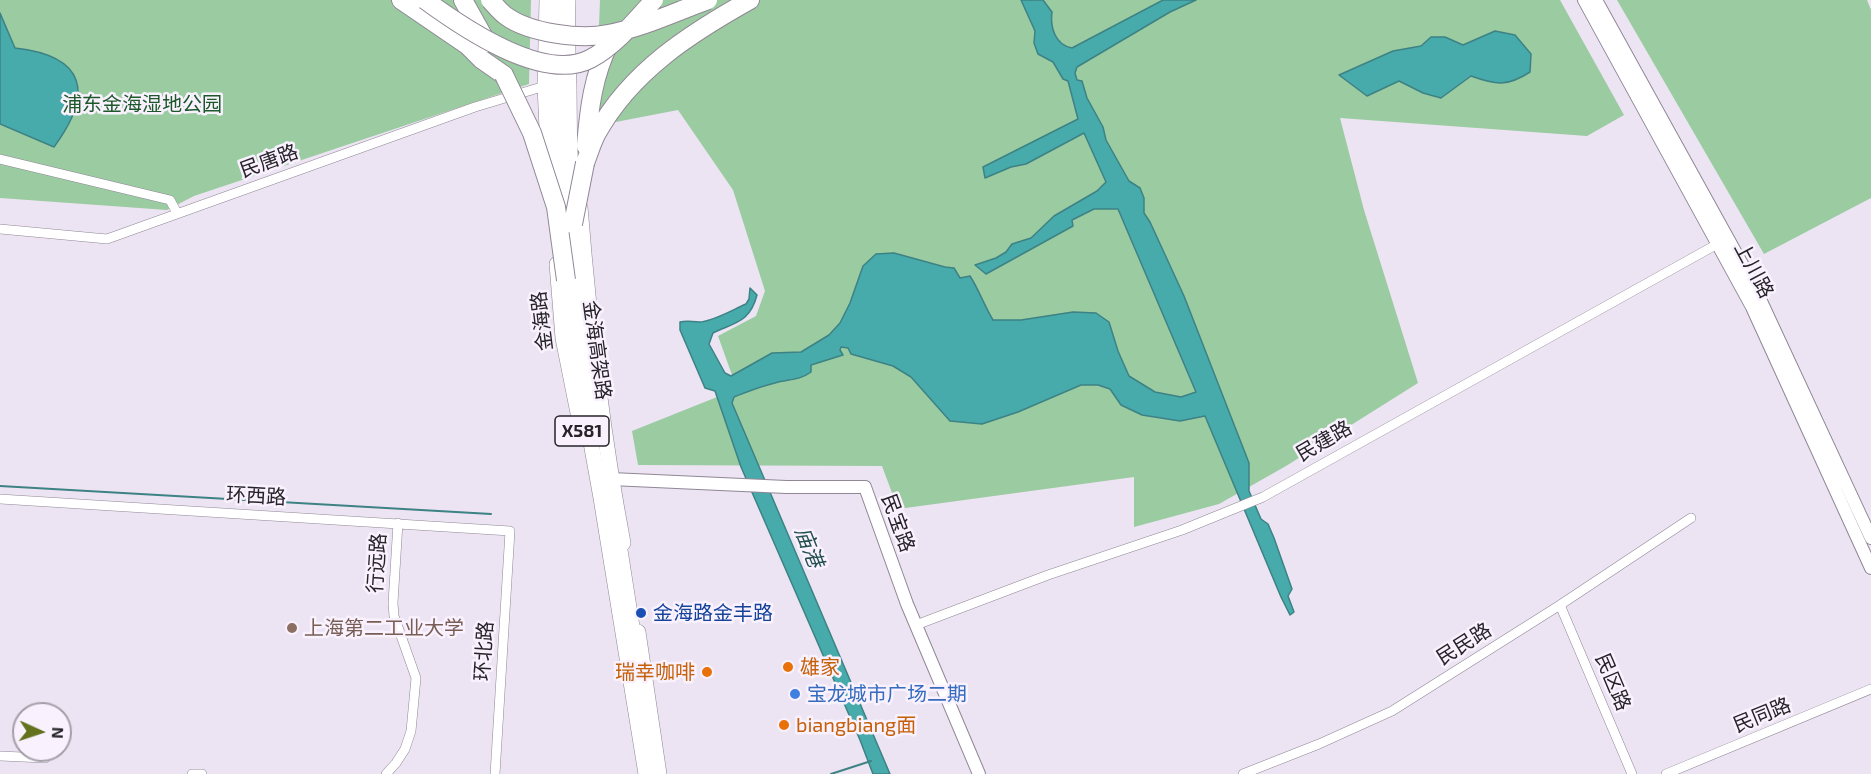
<!DOCTYPE html>
<html>
<head>
<meta charset="utf-8">
<style>
  body { margin:0 }
  #map { position:relative; width:1871px; height:774px; overflow:hidden; background:#ece4f3; font-family:"Exo 2",sans-serif }
  canvas { display:block }
  .north { position:absolute; left:12px; top:702px; width:60px; height:60px; box-sizing:border-box; background:#f9f2fe; border:2px solid #a59fa9; border-radius:50%; rotate:93deg; font-size:16px; font-weight:700; line-height:24px; text-align:center; color:#262329 }
  .north::after { content:''; display:block; margin:auto; width:21px; height:27px; background:#64721e; clip-path:polygon(50% 0,100% 100%,50% 72%,0 100%) }
</style>
</head>
<body>
<div id="map">
<canvas width="1871" height="774"></canvas>
<div class="north">N</div>
</div>
<script>
const g = document.querySelector('canvas').getContext('2d');
g.lineJoin = 'round';
function fillPath(path, color) { g.fillStyle = color; g.fill(path, 'evenodd'); }
function trace(path, color, width, dash) { g.strokeStyle = color; g.lineWidth = width; g.lineCap = dash ? 'butt' : 'round'; g.setLineDash(dash || []); g.stroke(path); }
function drawText(font, color, halo, rows, align = 'center') {
  g.font = font + ' "Exo 2","Noto Sans SC",sans-serif'; g.lineWidth = 5; g.setLineDash([]); g.textBaseline = 'middle'; g.strokeStyle = halo; g.fillStyle = color; for (const [text, x, y, turn = 0] of rows) {
    g.save(); g.translate(x, y); g.rotate((+turn || 0) * Math.PI / 180); g.textAlign = isNaN(turn) ? turn : align; if (halo) g.strokeText(text, 0, 0); g.fillText(text, 0, 0); g.restore();
  }
}
const green = new Path2D(`
  M 0,0 L 531,0 L 529,84 L 194,196 L 167,210 L 0,198 Z
  M 600,0 L 1560,0 L 1624,115 L 1587,136 L 1340,118 L 1364,210 L 1418,383 L 1286,466 L 1219,504 L 1134,527 L 1134,477 L 898,509 L 882,466 L 638,465 L 632,431 L 737,389 L 718,336 L 756,316 L 765,291 L 733,190 L 678,110 L 595,126 Z
  M 1617,0 L 1867,0 L 1871,10 L 1871,198 L 1764,254 Z`);
const water = new Path2D(`
  M 1021,0 L 1043,0 L 1052,12 C 1050,27 1055,45 1072,48 L 1163,0 L 1196,0 L 1170,12 L 1077,67 L 1075,73 L 1077,80 L 1082,81 L 1087,98 L 1103,127 L 1106,140 L 1129,181 L 1140,188 L 1144,198 L 1144,213 L 1150,222 L 1184,296 L 1249,463 L 1249,491 L 1261,519 L 1268,524 L 1274,538 L 1292,589 L 1288,596 L 1294,612 L 1290,615 L 1281,597 L 1205,416 L 1180,421 L 1142,415 L 1121,405 L 1110,389 L 1098,385 L 1081,385 L 1018,412 L 982,424 L 950,421 L 911,377 L 893,366 L 851,354 L 848,348 L 841,347 L 840,350 L 843,355 L 811,365 L 811,372 C 799,381 787,379 775,383 C 761,386 747,392 734,397 L 732,403 L 890,774 L 873,774 L 860,740 L 741,467 L 715,391 L 705,388 L 680,330 L 680,322 C 688,320 692,322 699,322 C 712,322 734,309 746,304 L 749,299 L 750,288 L 757,295 C 750,322 736,322 713,333 L 709,344 L 725,373 L 731,376 L 772,353 L 801,352 L 829,335 L 840,323 L 850,303 L 863,266 L 876,254 L 894,253 L 945,267 L 954,268 L 960,278 L 970,276 C 979,290 984,305 993,320 L 1021,320 L 1073,312 L 1096,313 L 1109,322 L 1118,351 L 1129,376 L 1155,392 L 1181,397 L 1196,392 L 1118,209 L 1094,209 L 1072,220 L 1073,226 L 986,274 L 975,265 L 996,258 L 1006,252 L 1012,244 L 1031,238 L 1054,216 L 1097,191 L 1106,182 L 1084,133 L 1026,164 L 1011,167 L 985,178 L 983,167 L 1078,119 L 1068,81 L 1063,79 L 1053,62 L 1038,54 L 1034,43 L 1035,31 Z
  M 0,13 L 15,48 C 86,56 94,93 54,147 L 0,124 Z
  M 1495,31 L 1515,35 L 1531,54 L 1530,72 C 1507,87 1496,85 1471,76 L 1441,98 L 1423,93 L 1399,81 L 1367,96 L 1339,75 L 1393,51 L 1421,46 L 1431,37 L 1445,37 L 1463,45 Z`);
const stream = new Path2D(`
  M 0,486 L 491,514
  M 831,774 L 871,761`);
const minor = new Path2D(`
  M 0,159 L 170,200 L 177,213
  M 0,229 L 107,239 L 475,107 L 545,86
  M 0,499 L 510,531 L 495,774
  M 1560,605 L 1632,774
  M 916,625 L 1048,575 L 1182,530 L 1263,497 L 1721,242
  M 0,756 L 45,758
  M 192,774 L 202,774
  M 386,774 L 396,763 L 405,749 L 411,731 L 416,678 L 394,616 L 393,603 L 398,523
  M 1243,774 L 1319,744 L 1392,711 L 1560,605 L 1691,518
  M 1666,774 L 1871,689`);
const tertiary = new Path2D(`
  M 1584,0 L 1752,307 L 1871,568
  M 1596,0 L 1753,284 L 1871,538
  M 611,479 L 786,487 L 865,487 L 907,604 L 979,774`);
const primary = new Path2D(`
  M 547,0 L 545,86 L 549,171
  M 580,207 C 589,319 602,432 623,543
  M 557,264 L 563,338 L 579,418
  M 638,632 L 659,774`);
const trunk = new Path2D(`
  M 556,0 L 554,82 L 561,208
  M 568,0 C 567,29 568,58 569,86 C 569,199 577,311 597,422
  M 565,271 L 574,348 L 601,498 L 646,774
  M 617,531 L 635,646`);
const motorway = new Path2D(`
  M 401,0 L 467,45 L 481,59 L 504,75
  M 463,0 L 487,43
  M 586,146 C 589,110 593,75 610,42
  M 585,163 C 589,153 592,142 597,133 C 631,71 691,33 750,0`);
const motorwayBridge = new Path2D(`
  M 425,0 C 462,27 543,83 590,59 C 615,46 636,20 654,0
  M 490,0 C 495,5 500,12 506,16 C 529,33 581,40 608,34 C 642,28 675,12 708,0
  M 504,75 L 532,133 L 556,207 L 566,280
  M 573,224 L 585,163`);
const markers = [
  [641,613,6,"#1a4fb4"],
  [292,628,6,"#8d6e63"],
  [788,667,6,"#e8710a"],
  [707,672,6,"#e8710a"],
  [795,694,6,"#3f7fe0"],
  [784,725,6,"#e8710a"]
];
const shields = [
  [582,431,54]
];
const shieldNames = [
  ["X581",582,431]
];
const parkNames = [
  ["浦东金海湿地公园",142,104]
];
const streetNames = [
  ["民唐路",269,161,-20],
  ["上川路",1754,270,62],
  ["金海路",542,321,-97],
  ["金海高架路",597,350,82],
  ["民建路",1324,441,-30],
  ["环西路",256,496,3],
  ["民宝路",898,523,70],
  ["行远路",377,563,-86],
  ["民民路",1464,644,-32],
  ["环北路",484,651,-86],
  ["民区路",1613,682,67],
  ["民同路",1762,715,-22]
];
const transitNames = [
  ["金海路金丰路",653,613]
];
const educationNames = [
  ["上海第二工业大学",304,628]
];
const foodNames = [
  ["雄家",800,667],
  ["瑞幸咖啡",695,672,"right"],
  ["biangbiang面",796,725]
];
const shopNames = [
  ["宝龙城市广场二期",807,694]
];
const waterNames = [
  ["庙港",809,547,68]
];
fillPath(green, '#9bcba1');
fillPath(water, '#47aaab');
trace(water, '#3d8284', 1.5);
trace(stream, '#3d8284', 2);
trace(minor, '#8f8795', 10);
trace(tertiary, '#8f8795', 14);
trace(primary, '#8f8795', 16);
trace(trunk, '#8f8795', 16);
trace(motorway, '#8f8795', 20);
trace(minor, '#fff', 9);
trace(tertiary, '#fff', 12);
trace(primary, '#fff', 15);
trace(trunk, '#fff', 15);
trace(motorway, '#fff', 18);
trace(motorwayBridge, '#8f8795', 20, []);
trace(motorwayBridge, '#fff', 18);
for (const [x, y, r, color] of markers) { const dot = new Path2D(); dot.arc(x, y, r, 0, 2 * Math.PI); g.fillStyle = color; g.fill(dot); trace(dot, '#f9f2fe', 2); }
for (const [x, y, w] of shields) { const box = new Path2D(); box.roundRect(x - w / 2, y - 15, w, 30, 4.5); g.fillStyle = '#f9f2fe'; g.fill(box); trace(box, '#262329', 1.5); }
drawText('bold 18px', '#262329', null, shieldNames);
drawText('20px', '#1c5829', '#f9f2fe', parkNames);
drawText('20px', '#262329', '#f9f2fe', streetNames);
drawText('20px', '#164399', '#f9f2fe', transitNames, 'left');
drawText('20px', '#785e54', '#f9f2fe', educationNames, 'left');
drawText('20px', '#c56008', '#f9f2fe', foodNames, 'left');
drawText('20px', '#366cbe', '#f9f2fe', shopNames, 'left');
drawText('italic 21px', '#245051', '#f9f2fe', waterNames);
</script>
</body>
</html>
